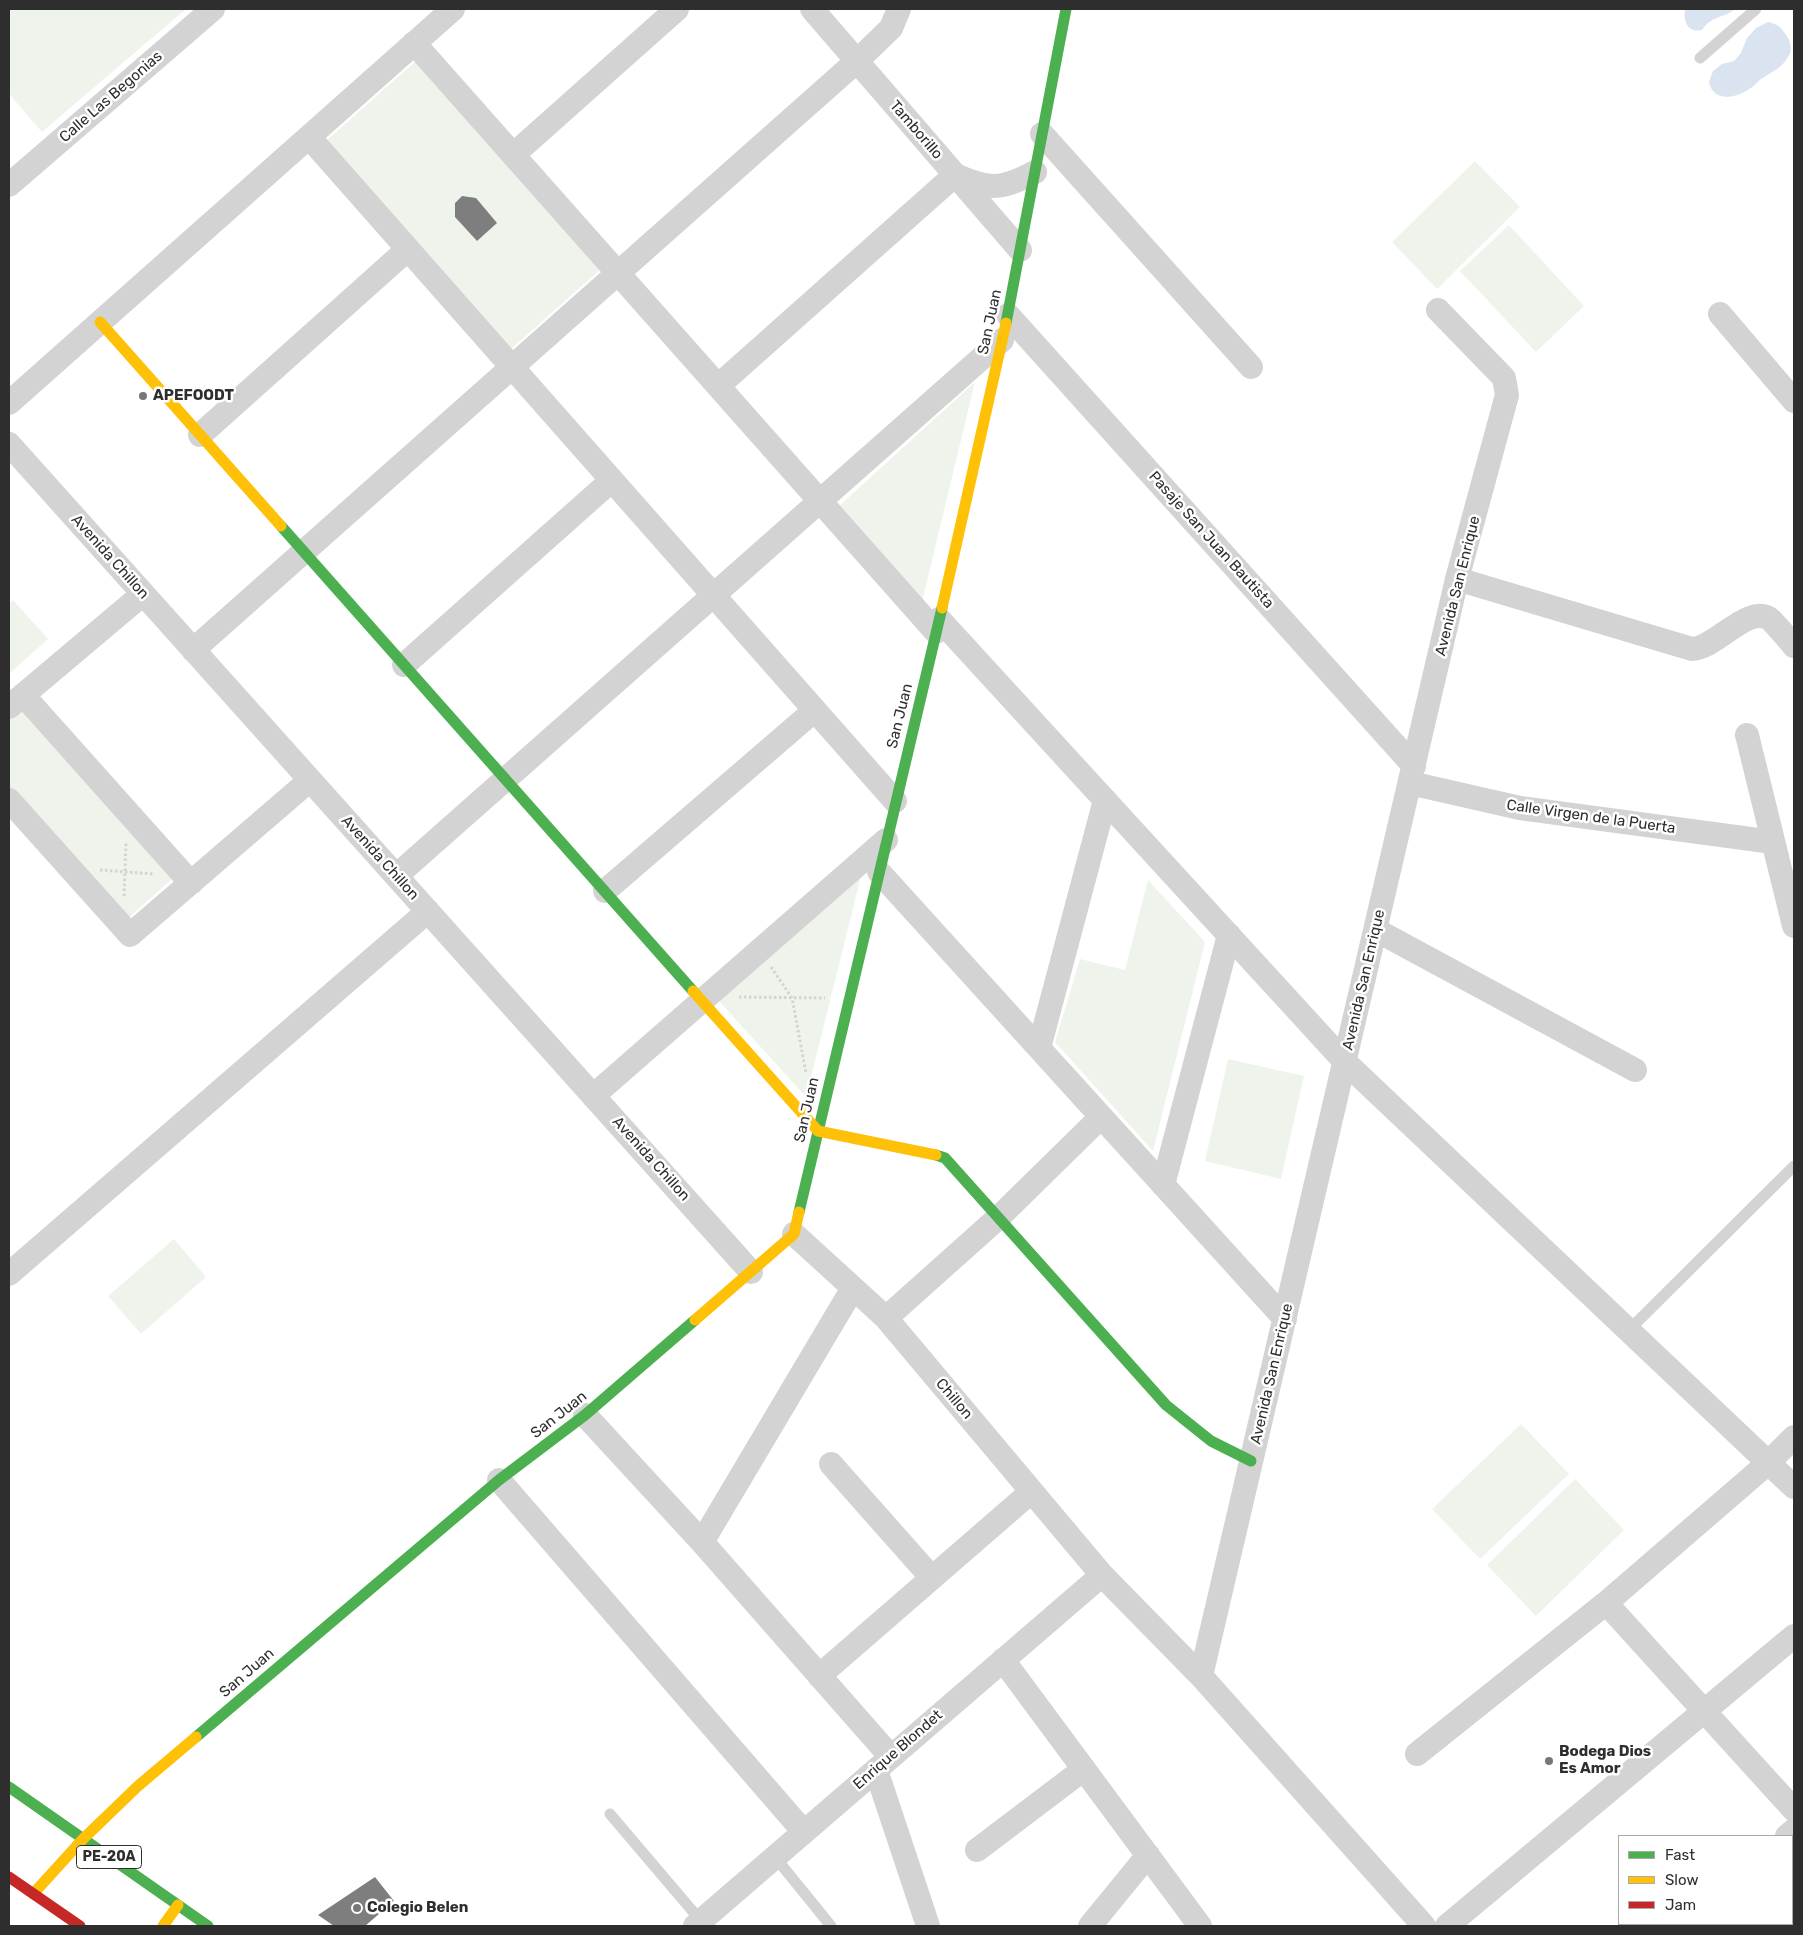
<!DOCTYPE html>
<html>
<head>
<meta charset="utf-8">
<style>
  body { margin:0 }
  #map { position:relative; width:1803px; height:1935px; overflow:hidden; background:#fff; font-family:Rubik,sans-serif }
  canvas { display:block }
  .frame { position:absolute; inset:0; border:10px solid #2e2e2e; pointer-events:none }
  .legend { position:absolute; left:1618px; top:1835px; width:175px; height:90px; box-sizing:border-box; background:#fff; border:1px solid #ababab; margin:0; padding:6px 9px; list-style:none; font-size:15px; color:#2e2e2e }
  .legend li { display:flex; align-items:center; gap:10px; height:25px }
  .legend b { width:25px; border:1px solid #ababab }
</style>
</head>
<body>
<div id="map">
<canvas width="1803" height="1935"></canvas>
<div class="frame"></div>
<ul class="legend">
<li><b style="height:6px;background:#4caf50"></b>Fast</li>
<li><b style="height:6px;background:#ffc107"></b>Slow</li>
<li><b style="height:6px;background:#c62828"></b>Jam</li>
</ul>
</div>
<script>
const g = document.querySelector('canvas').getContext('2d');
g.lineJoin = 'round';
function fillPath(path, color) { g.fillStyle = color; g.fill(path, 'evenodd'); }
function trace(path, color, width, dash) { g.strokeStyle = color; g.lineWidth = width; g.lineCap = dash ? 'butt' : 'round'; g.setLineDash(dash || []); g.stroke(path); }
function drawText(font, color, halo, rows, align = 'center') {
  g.font = font + ' Rubik,sans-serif'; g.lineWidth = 5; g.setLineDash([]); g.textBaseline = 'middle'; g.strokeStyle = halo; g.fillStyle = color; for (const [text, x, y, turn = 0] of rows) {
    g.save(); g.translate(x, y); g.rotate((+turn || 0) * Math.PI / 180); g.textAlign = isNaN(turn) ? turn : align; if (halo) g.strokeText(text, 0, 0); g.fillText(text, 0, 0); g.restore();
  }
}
const green = new Path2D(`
  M 9,9 L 186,9 L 42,132 L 9,94 Z
  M 417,60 L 601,269 L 511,349 L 327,140 Z
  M 1475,161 L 1520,207 L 1437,289 L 1392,242 Z
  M 1509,225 L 1584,306 L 1536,352 L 1460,271 Z
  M 975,382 L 922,602 L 839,506 Z
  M 13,600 L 48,639 L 9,674 L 9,604 Z
  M 19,709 L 172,879 L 126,920 L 9,788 L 9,719 Z
  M 861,876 L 806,1097 L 718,1000 Z
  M 1148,880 L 1205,942 L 1153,1151 L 1055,1042 L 1080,959 L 1125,970 Z
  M 1228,1059 L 1304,1076 L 1281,1179 L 1205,1161 Z
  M 174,1239 L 206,1277 L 141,1334 L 108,1296 Z
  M 1521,1424 L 1569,1474 L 1480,1559 L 1432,1509 Z
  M 1575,1479 L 1624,1530 L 1536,1616 L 1487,1565 Z`);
const water = new Path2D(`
  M 1685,9 L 1735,9 C 1723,19 1712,15 1702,30 C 1688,33 1683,22 1685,9 Z
  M 1768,22 C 1776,24 1780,26 1784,32 C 1789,38 1792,45 1790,53 C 1785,67 1771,72 1761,79 C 1757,82 1754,87 1749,89 C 1735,99 1713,102 1709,82 L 1713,71 L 1722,64 L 1734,61 L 1741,53 L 1747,38 L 1756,28 Z`);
const building = new Path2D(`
  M 462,196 L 476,198 L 497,223 L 477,241 L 455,217 L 455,203 Z
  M 375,1877 L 394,1901 L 365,1926 L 334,1926 L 318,1915 Z`);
const path = new Path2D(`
  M 100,870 L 154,874
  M 124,896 L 126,842
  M 771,967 L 792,998 L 806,1073
  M 739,997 L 825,998`);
const lane = new Path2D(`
  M 1700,58 L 1756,9
  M 1628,1331 L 1794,1166
  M 610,1814 L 701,1921
  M 775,1857 L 831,1926`);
const street = new Path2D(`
  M 812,9 L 1020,250
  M 414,43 L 936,632
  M 1042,134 L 1251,367
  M 309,137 L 895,801
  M 513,155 L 677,9
  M 9,185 L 213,9
  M 1720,314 L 1794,401
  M 1008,315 L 1414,766
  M 718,386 L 955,175 C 988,190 1002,190 1035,172
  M 9,403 L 453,9
  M 200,435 L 408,249
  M 9,444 L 751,1272
  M 1457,579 L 1692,649 C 1715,649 1750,602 1771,620 C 1779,628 1787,638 1794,646
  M 939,619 L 1345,1062 L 1794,1487
  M 193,650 L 857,61 L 891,28 L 899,9
  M 404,665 L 612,480
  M 23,695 L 191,883
  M 9,707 L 143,594
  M 1747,735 L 1794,926
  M 1410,783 L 1520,808 L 1773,842
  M 9,800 L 130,935 L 310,780
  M 879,872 L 1285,1319
  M 396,876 L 1002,340
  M 605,891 L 815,710
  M 1376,930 L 1635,1070
  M 1039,1048 L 1105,800
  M 593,1096 L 886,840
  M 1163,1185 L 1229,935
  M 794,1234 L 886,1318 L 1102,1575 L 1201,1676 L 1424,1926
  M 9,1274 L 428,911
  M 886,1318 L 999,1217 L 1101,1117
  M 585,1415 L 702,1542 L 891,1757
  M 831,1464 L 932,1578
  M 499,1480 L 804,1832
  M 702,1542 L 853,1288
  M 1606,1603 L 1794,1810
  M 1003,1660 L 1200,1926
  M 819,1676 L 1031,1492
  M 1201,1676 L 1457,579 L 1507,395 L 1504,378 L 1438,310
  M 1417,1754 L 1606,1603 L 1768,1463 L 1794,1437
  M 876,1770 L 928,1926
  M 1787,1836 L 1794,1830
  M 977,1850 L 1084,1769
  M 695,1926 L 1102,1575
  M 1090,1926 L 1148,1855
  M 1447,1926 L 1794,1636
  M 1684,1926 L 1687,1924`);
const fast = new Path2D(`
  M 1006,323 L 1066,9
  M 281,526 L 693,991
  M 936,1155 L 945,1158 L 1166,1405 L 1211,1441 L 1251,1461
  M 799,1212 L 942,608
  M 196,1737 L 499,1480 L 585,1415 L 695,1320
  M 9,1787 L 208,1926`);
const slow = new Path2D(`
  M 100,322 L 281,526
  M 942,608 L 1006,323
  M 693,991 L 818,1131 L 936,1155
  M 695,1320 L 794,1234 L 799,1212
  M 33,1894 L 83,1839 L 138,1786 L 196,1737
  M 163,1926 L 178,1905`);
const jam = new Path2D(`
  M 9,1877 L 80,1926`);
const markers = [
  [143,396,5,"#777"],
  [1549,1761,5,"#777"],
  [357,1908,5,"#777"]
];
const shields = [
  [109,1857,65]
];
const shieldNames = [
  ["PE-20A",109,1857]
];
const streetNames = [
  ["Calle Las Begonias",111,97,-41],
  ["Tamborillo",916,130,49],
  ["San Juan",990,322,-78],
  ["Pasaje San Juan Bautista",1211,540,48],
  ["Avenida Chillon",110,557,48],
  ["Avenida San Enrique",1458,586,-76],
  ["San Juan",900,716,-76],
  ["Calle Virgen de la Puerta",1591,817,8],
  ["Avenida Chillon",380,858,48],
  ["Avenida San Enrique",1364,980,-77],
  ["San Juan",807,1110,-77],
  ["Avenida Chillon",651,1159,48],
  ["Avenida San Enrique",1272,1374,-77],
  ["Chillon",954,1399,50],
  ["San Juan",559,1415,-38],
  ["San Juan",247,1673,-41],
  ["Enrique Blondet",898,1750,-41]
];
const poiNames = [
  ["APEFOODT",153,396],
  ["Bodega Dios",1559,1752],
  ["Es Amor",1559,1769],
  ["Colegio Belen",367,1908]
];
fillPath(green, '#eef4ec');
fillPath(water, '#dae3f0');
fillPath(building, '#7e7e7e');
trace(path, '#d3d3d3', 3, [2.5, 2.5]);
trace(lane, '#d3d3d3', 11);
trace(street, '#d3d3d3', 24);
trace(fast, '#4caf50', 11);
trace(slow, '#ffc107', 11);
trace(jam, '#c62828', 11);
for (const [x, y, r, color] of markers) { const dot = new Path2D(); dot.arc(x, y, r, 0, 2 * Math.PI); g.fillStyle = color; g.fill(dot); trace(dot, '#fff', 2); }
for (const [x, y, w] of shields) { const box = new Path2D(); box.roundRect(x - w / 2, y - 11.5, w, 23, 4); g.fillStyle = '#fff'; g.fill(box); trace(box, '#2e2e2e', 1); }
drawText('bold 14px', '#2e2e2e', null, shieldNames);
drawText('15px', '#2e2e2e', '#fff', streetNames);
drawText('bold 15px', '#2e2e2e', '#fff', poiNames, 'left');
</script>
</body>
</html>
